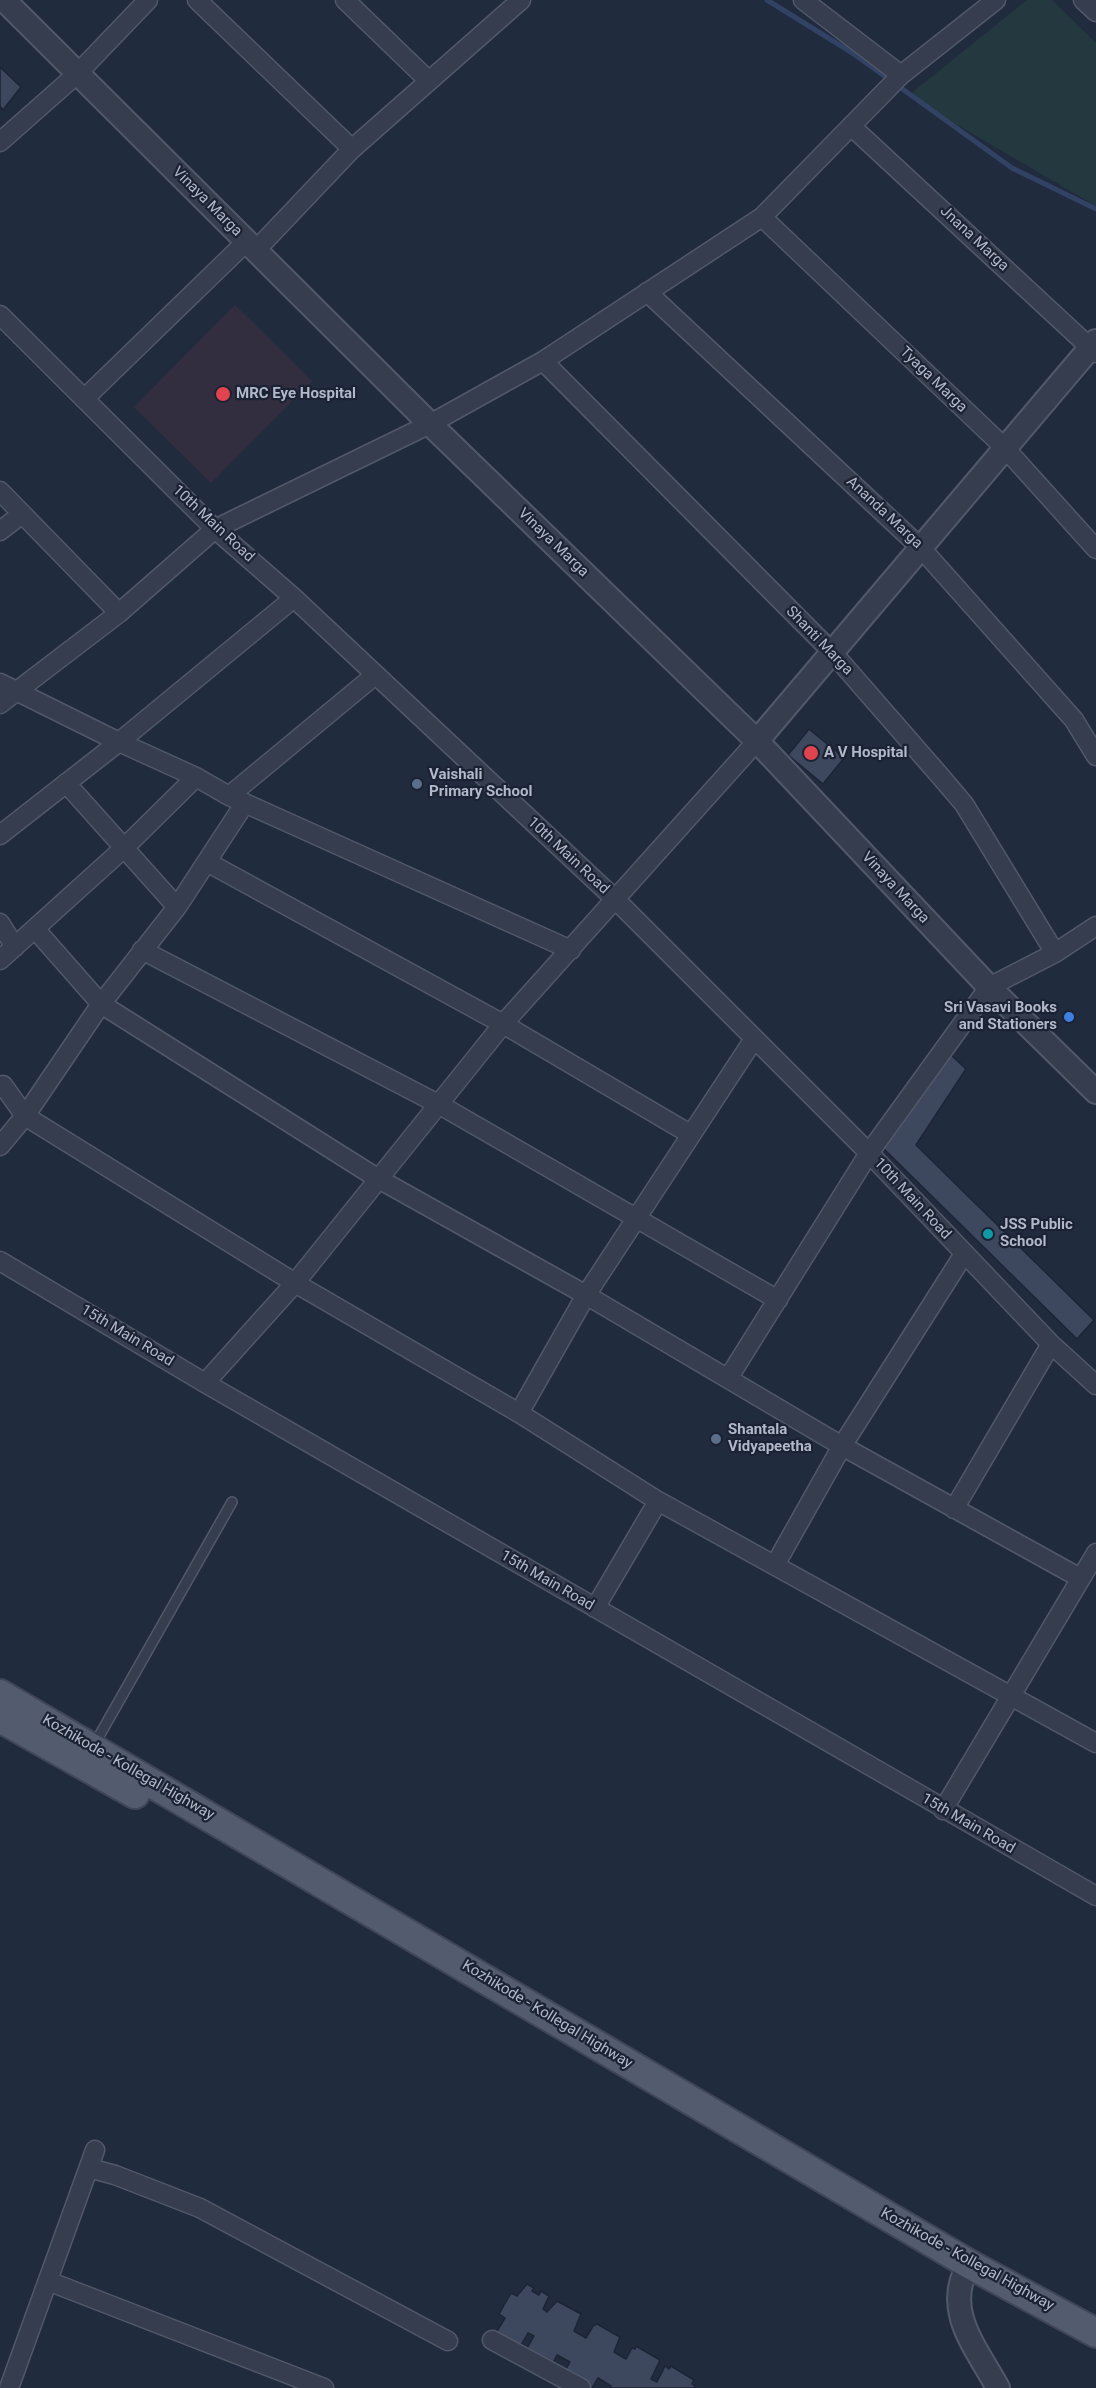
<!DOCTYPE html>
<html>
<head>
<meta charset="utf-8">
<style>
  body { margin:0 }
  canvas { display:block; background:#212b3e }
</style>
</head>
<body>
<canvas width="1096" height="2388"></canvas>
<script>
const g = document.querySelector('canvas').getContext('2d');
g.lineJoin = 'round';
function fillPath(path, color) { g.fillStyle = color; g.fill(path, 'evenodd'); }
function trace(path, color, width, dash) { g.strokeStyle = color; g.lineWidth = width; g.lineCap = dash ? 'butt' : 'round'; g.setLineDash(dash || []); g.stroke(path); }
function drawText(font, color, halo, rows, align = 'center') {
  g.font = font + ' Roboto,sans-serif'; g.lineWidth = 4.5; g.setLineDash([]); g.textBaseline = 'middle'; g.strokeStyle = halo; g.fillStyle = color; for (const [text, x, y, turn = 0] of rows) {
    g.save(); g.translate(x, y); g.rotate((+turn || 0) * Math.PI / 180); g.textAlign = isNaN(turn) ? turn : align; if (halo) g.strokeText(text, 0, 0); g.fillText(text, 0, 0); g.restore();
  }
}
const medical = new Path2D(`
  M 235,305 L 312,381 L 211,483 L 134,407 Z`);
const green = new Path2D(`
  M 1027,0 L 1052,0 L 1096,43 L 1096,206 L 908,96 Z`);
const stream = new Path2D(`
  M 767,0 L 851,52 L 1012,168 L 1096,209`);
const building = new Path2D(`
  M 0,67 L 21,87 L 3,110 L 0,106 Z
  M 809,729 L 844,758 L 823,784 L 788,755 Z
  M 950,1054 L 966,1069 L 916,1145 L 1094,1320 L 1077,1339 L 883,1148 Z
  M 527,2284 L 534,2288 L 532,2291 L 539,2295 L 541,2291 L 549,2296 L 543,2309 L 547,2312 L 557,2301 L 581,2314 L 574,2331 L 586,2338 L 593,2326 L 597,2324 L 620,2337 L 614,2352 L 626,2359 L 632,2348 L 635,2349 L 636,2346 L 660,2360 L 651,2379 L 657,2382 L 665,2366 L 669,2369 L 671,2366 L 694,2380 L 692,2384 L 695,2386 L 694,2388 L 610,2388 L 611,2386 L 598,2378 L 592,2388 L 564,2372 L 570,2362 L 557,2355 L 552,2365 L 526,2350 L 534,2336 L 528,2333 L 520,2347 L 496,2333 L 505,2318 L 499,2314 L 511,2293 L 517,2296 Z`);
const service = new Path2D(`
  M 94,1745 L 232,1502`);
const minor = new Path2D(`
  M 197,0 L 352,149
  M 345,0 L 429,81
  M 803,0 L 901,75 L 996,0
  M 1083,0 L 1096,12
  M 851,126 L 1096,353
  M 0,142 L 77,74 L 148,0
  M 762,217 L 1005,448 L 1096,549
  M 256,250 L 352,149 L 521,0
  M 647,292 L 921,548 L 1074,720 L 1096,756
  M 0,315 L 215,529 L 294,598 L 616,900 L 869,1153 L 1051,1344 L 1096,1385
  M 543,361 L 832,652 L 941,777 L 964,804 L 1055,953
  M 84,399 L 247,241
  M 0,491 L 119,613
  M 0,531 L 22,514
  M 0,683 L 119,742 L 196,777 L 229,796 L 571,950
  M 0,704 L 119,613 L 215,529 L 430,424 L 543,361 L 762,217 L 901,75
  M 66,783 L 177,907
  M 229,796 L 374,676
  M 0,835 L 119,742 L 294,598
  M 207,862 L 503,1024 L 690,1134
  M 0,923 L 15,947
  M 36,930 L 101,1004 L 377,1178 L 586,1295 L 842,1446 L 1080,1578
  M 142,950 L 440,1105 L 778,1300
  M 0,960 L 124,848 L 196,777
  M 0,1088 L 3,1085 L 25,1116 L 295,1283 L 519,1413 L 658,1501 L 1096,1743
  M 0,1146 L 25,1116 L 101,1004 L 177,907 L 245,803
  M 0,1261 L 205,1383 L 1096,1896
  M 729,1377 L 869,1153 L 989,987 L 1055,953 L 1096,926
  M 205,1383 L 295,1283 L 503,1024 L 757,741
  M 519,1413 L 586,1295 L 754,1039
  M 954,1509 L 1051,1344
  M 775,1565 L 842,1446 L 964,1254
  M 595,1608 L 658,1501
  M 943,1810 L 1096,1553
  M 89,2168 L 115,2175 L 200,2208 L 448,2341
  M 48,2281 L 324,2388
  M 492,2340 L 581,2388
  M 9,2388 L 95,2150`);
const tertiary = new Path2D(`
  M 4,0 L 430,424 L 757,741 L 989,987 L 1096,1092
  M 757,741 L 1096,341
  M 969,2264 C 942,2310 976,2347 998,2388`);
const primary = new Path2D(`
  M 0,1694 L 969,2264 L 1096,2333
  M 0,1718 L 135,1794`);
const markers = [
  [223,394,8,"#e0444e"],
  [811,753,8,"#e0444e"],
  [417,784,6,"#5c6f8a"],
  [1069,1017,6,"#3f7fe0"],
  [988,1234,6,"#0f9aa8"],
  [716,1439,6,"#5c6f8a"]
];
const streetNames = [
  ["Vinaya Marga",207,202,45],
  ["Jnana Marga",974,239,43],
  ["Tyaga Marga",933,380,44],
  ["Ananda Marga",884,513,43],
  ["10th Main Road",213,524,43],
  ["Vinaya Marga",553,543,44],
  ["Shanti Marga",819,641,46],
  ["10th Main Road",568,856,43],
  ["Vinaya Marga",895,888,47],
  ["10th Main Road",912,1199,47],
  ["15th Main Road",127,1336,31],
  ["15th Main Road",547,1581,30],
  ["Kozhikode - Kollegal Highway",128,1768,30],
  ["15th Main Road",968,1824,30],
  ["Kozhikode - Kollegal Highway",547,2015,31],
  ["Kozhikode - Kollegal Highway",967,2260,29]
];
const poiNames = [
  ["MRC Eye Hospital",236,394],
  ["A V Hospital",824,753],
  ["Vaishali",429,775],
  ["Primary School",429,792],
  ["Sri Vasavi Books",1057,1008,"right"],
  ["and Stationers",1057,1025,"right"],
  ["JSS Public",1000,1225],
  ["School",1000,1242],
  ["Shantala",728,1430],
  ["Vidyapeetha",728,1447]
];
fillPath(medical, '#322e3f');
fillPath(green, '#23393f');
trace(stream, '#324265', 5);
fillPath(building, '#3d475e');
trace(building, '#1d2435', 1.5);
trace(service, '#515869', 12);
trace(minor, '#515869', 21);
trace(tertiary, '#515869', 26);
trace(primary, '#3f4657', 32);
trace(service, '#353d4e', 9);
trace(minor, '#353d4e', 18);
trace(tertiary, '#353d4e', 22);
trace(primary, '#535c6e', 28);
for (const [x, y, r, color] of markers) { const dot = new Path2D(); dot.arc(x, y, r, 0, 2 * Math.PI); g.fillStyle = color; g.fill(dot); trace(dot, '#1b2233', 2); }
drawText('15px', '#b1b8c9', '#1b2233', streetNames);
drawText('bold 15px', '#b1b8c9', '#1b2233', poiNames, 'left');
</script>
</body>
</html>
